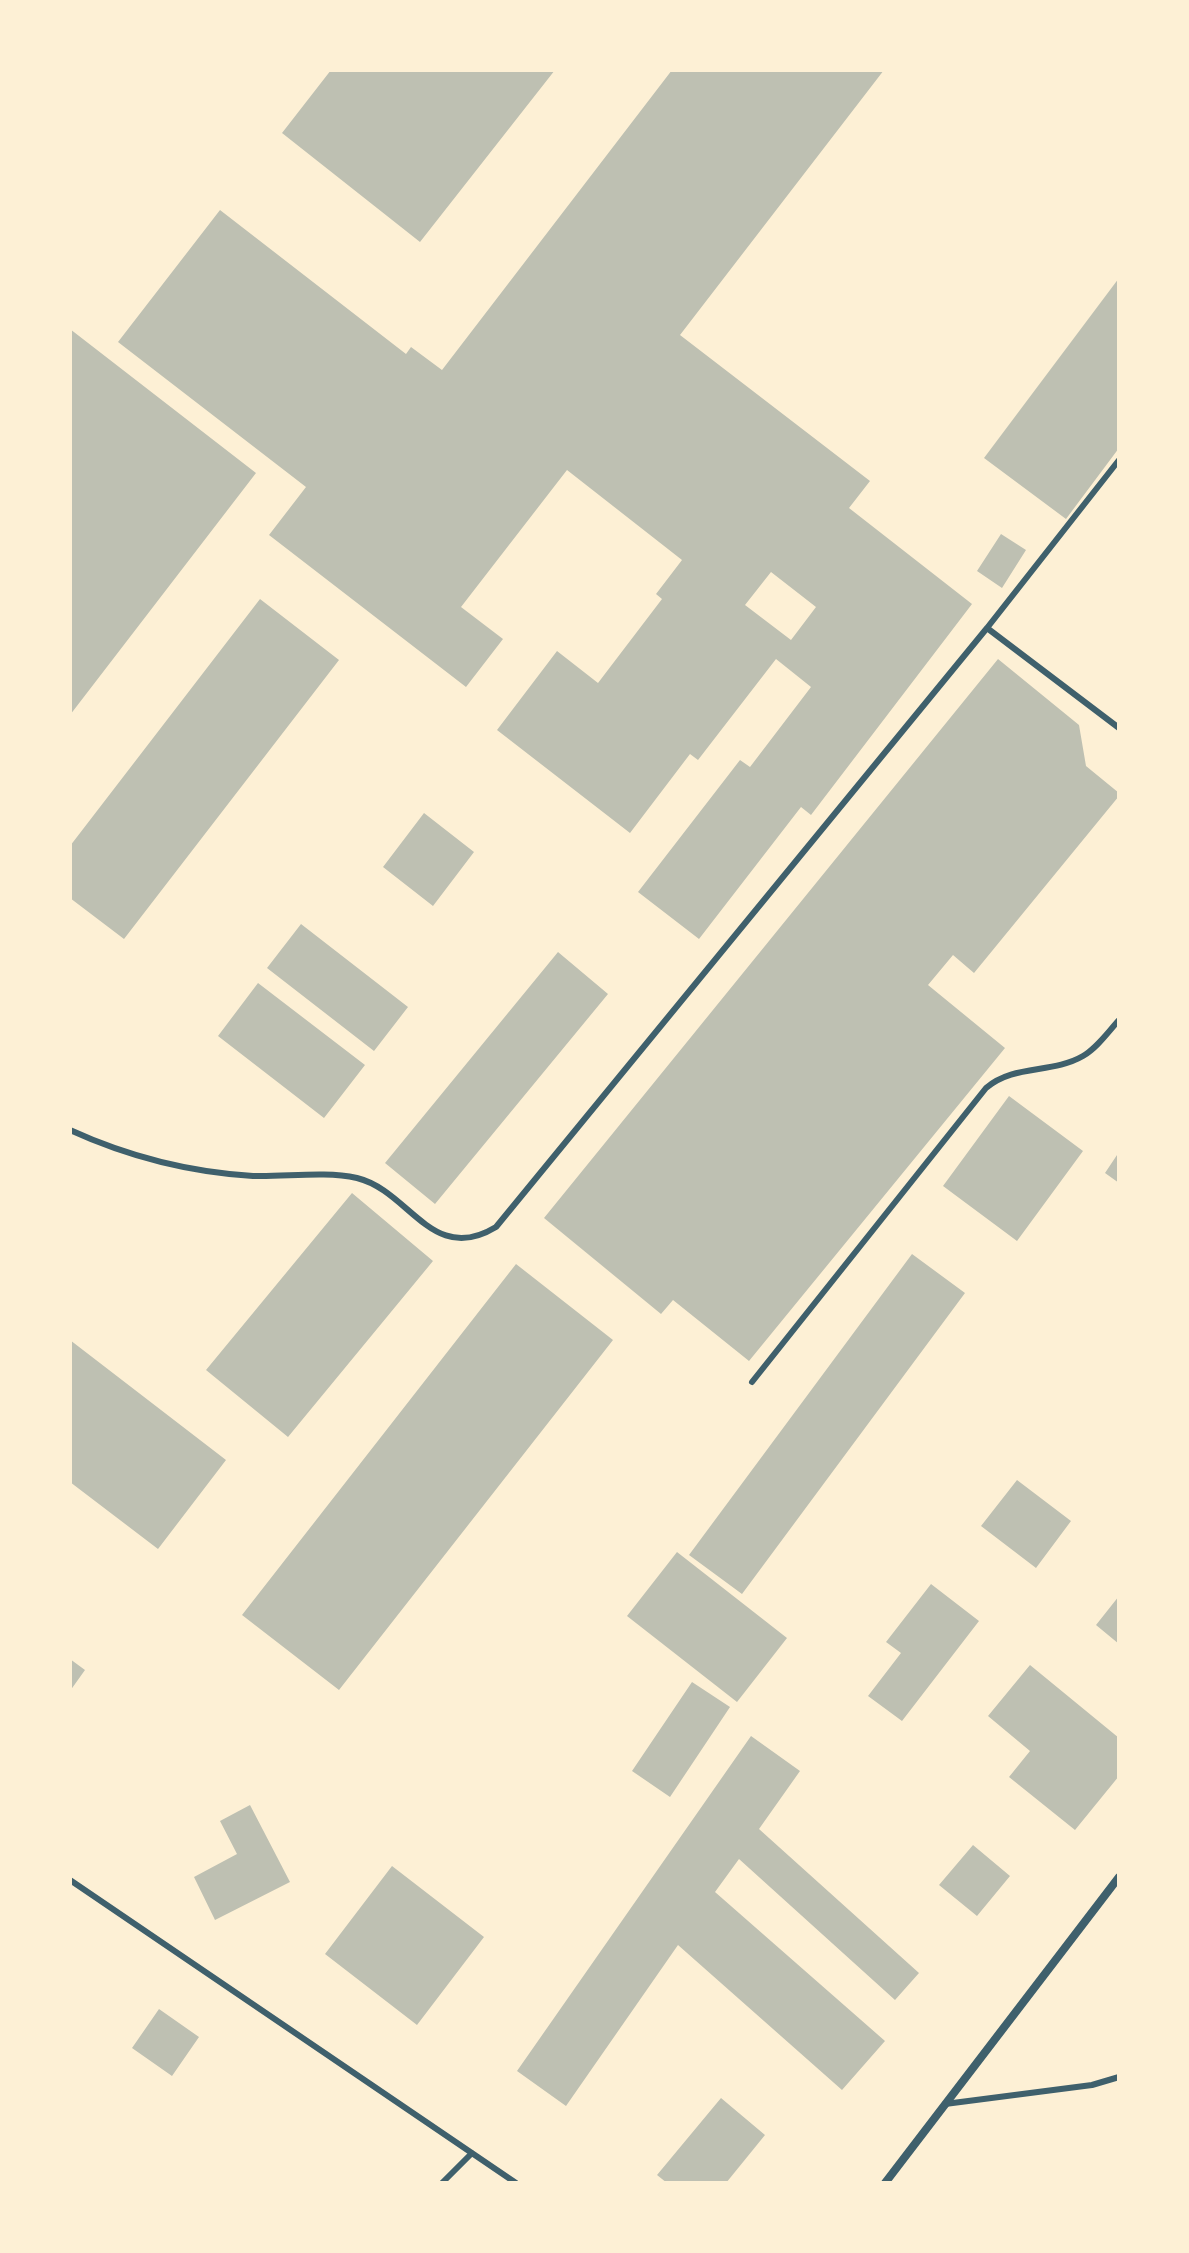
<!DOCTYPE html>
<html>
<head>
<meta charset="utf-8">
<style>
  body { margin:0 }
  #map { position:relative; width:1189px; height:2253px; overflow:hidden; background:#fdf0d5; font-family:Mulish,sans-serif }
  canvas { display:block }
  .frame { position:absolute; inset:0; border:72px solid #fdf0d5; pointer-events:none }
</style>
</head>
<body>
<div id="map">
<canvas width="1189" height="2253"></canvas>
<div class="frame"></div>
</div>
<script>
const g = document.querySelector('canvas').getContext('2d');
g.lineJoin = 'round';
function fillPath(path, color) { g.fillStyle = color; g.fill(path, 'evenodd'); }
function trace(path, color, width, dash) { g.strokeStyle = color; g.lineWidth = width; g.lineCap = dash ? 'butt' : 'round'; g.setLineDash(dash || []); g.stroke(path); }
const building = new Path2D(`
  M 331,70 L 555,70 L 420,242 L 282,133 Z
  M 672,70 L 884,70 L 680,335 L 870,481 L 849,508 L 972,604 L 811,815 L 801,807 L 699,939 L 638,892 L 740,760 L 750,767 L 811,687 L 776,659 L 698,760 L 690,754 L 630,833 L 497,730 L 557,651 L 598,683 L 662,599 L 656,594 L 682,560 L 567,470 L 461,607 L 503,639 L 466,687 L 269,535 L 306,487 L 118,342 L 220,210 L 406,354 L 411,347 L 442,370 ZM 771,572 L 816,607 L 791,640 L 745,605 Z
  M 1119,278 L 1119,448 L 1066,519 L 984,458 Z
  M 70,329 L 256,473 L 70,715 Z
  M 1001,534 L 1026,550 L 1002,588 L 977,571 Z
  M 260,599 L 339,660 L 124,939 L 70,898 L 70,846 Z
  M 998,659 L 1079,725 L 1086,766 L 1119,793 L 1119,796 L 974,973 L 953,955 L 928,985 L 1005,1048 L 749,1361 L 673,1300 L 661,1314 L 544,1218 Z
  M 424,813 L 474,852 L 433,906 L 383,867 Z
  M 301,924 L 408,1007 L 374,1051 L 267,968 Z
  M 558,952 L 608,994 L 435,1204 L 385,1163 Z
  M 258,983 L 365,1065 L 324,1118 L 218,1036 Z
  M 1009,1096 L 1083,1151 L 1017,1241 L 943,1186 Z
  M 1119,1152 L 1119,1183 L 1105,1173 Z
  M 352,1193 L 433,1261 L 288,1437 L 206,1370 Z
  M 912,1254 L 965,1293 L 742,1594 L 689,1555 Z
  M 516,1264 L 613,1340 L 339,1690 L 242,1615 Z
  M 70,1340 L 226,1460 L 158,1549 L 70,1482 Z
  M 1017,1480 L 1071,1521 L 1036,1568 L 981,1526 Z
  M 677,1552 L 787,1638 L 737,1702 L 627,1616 Z
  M 931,1584 L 979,1621 L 902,1721 L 868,1696 L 901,1653 L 886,1642 Z
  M 1119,1596 L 1119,1644 L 1096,1625 Z
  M 70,1659 L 85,1670 L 70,1691 Z
  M 1030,1665 L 1119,1738 L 1119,1776 L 1075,1830 L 1009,1777 L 1030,1751 L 988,1716 Z
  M 692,1682 L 730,1707 L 670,1797 L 632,1771 Z
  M 751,1736 L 800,1771 L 759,1829 L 919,1973 L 895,2000 L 739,1859 L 715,1892 L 885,2041 L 842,2090 L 678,1945 L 566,2106 L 517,2071 Z
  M 250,1805 L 290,1882 L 215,1920 L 194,1877 L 237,1854 L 220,1821 Z
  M 973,1845 L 1010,1876 L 977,1916 L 939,1885 Z
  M 392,1866 L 484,1937 L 417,2025 L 325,1954 Z
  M 159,2009 L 199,2037 L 172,2076 L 132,2048 Z
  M 721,2098 L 765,2135 L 726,2183 L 667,2183 L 657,2175 Z`);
const service = new Path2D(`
  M 1119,460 L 987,628 L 1119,728
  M 70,1130 C 129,1157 188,1172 253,1176 C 287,1177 324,1171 357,1178 C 410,1191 432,1266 496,1227 L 987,628
  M 752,1382 L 986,1088 C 1014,1064 1052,1074 1083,1056 C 1097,1048 1108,1032 1119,1020
  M 70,1880 L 516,2183
  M 945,2104 L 1092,2085 L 1119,2077
  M 442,2183 L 472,2153`);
const minor = new Path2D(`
  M 885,2183 L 1119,1877`);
fillPath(building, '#bec0b2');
trace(service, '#3f606c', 6);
trace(minor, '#3f606c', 8);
</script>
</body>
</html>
